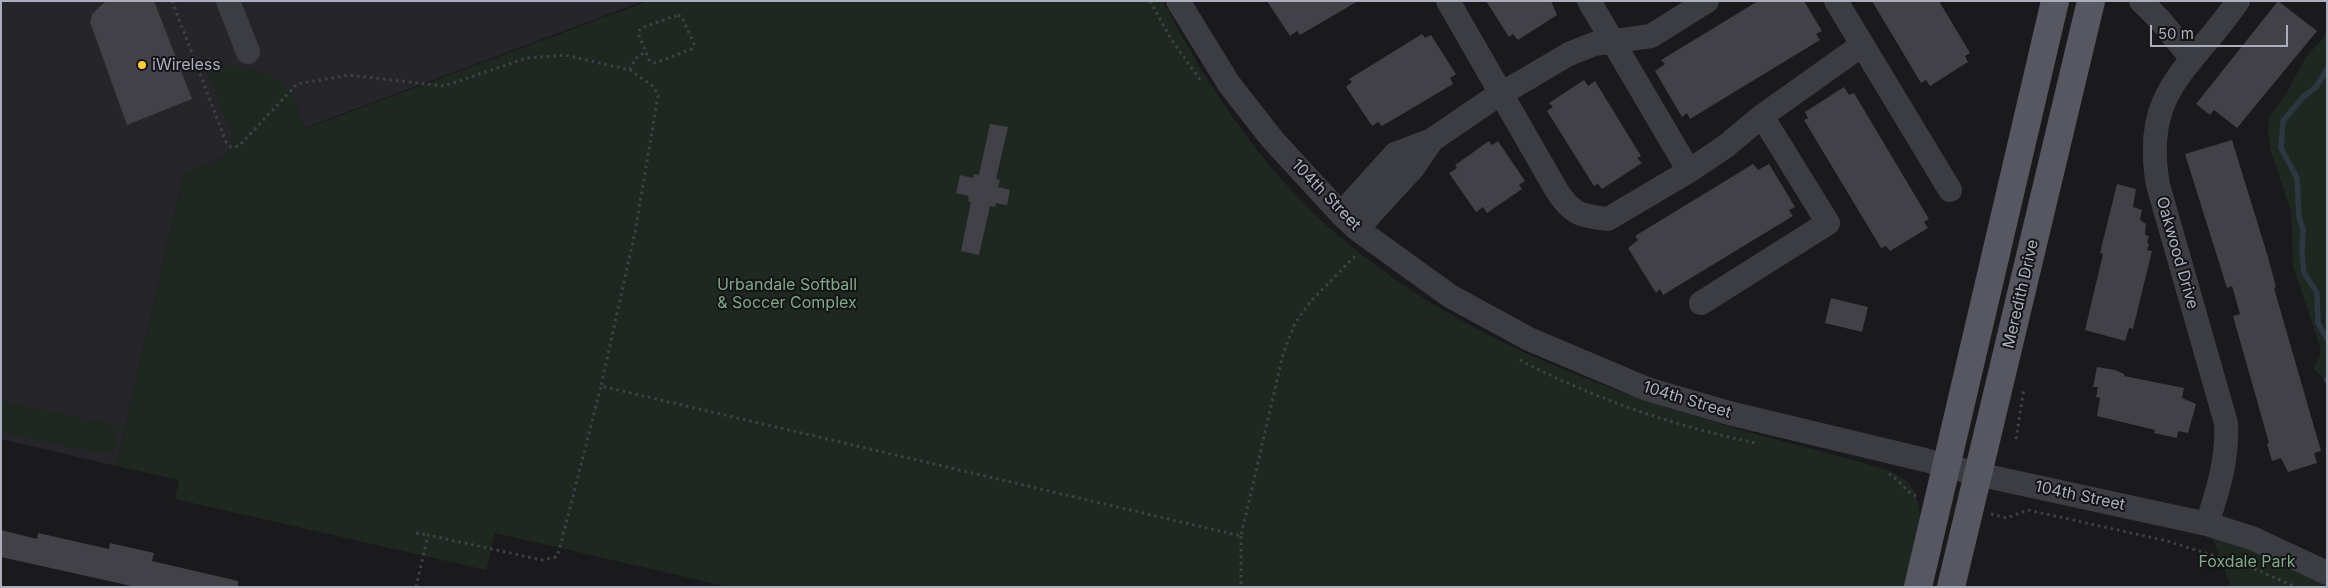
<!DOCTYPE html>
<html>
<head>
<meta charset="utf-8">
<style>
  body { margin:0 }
  #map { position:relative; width:2328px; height:588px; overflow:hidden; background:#1a191c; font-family:Inter,sans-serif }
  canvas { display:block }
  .frame { position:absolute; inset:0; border:2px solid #abaebd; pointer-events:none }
  .scale { position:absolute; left:2150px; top:25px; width:138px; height:22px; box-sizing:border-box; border:2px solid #abaebd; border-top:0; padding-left:6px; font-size:15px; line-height:18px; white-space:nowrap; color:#abaebd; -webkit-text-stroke:4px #141417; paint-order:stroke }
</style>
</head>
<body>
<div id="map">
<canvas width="2328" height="588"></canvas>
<div class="frame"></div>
<div class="scale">50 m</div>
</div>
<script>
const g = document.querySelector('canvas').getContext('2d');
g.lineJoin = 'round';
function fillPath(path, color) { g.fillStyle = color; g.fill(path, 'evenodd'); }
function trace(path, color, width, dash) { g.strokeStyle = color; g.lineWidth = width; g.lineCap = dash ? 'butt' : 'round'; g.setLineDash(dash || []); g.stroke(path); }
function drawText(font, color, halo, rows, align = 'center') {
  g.font = font + ' Inter,sans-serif'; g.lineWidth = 4; g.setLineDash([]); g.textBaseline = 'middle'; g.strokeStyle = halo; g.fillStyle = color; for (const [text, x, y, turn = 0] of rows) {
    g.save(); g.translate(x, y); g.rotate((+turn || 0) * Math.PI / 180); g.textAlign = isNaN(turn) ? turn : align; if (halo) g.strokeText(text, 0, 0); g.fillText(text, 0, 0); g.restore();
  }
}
const built = new Path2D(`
  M 1,1 L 644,1 L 184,173 L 116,466 L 1,439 Z`);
const green = new Path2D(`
  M 648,1 L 1163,1 C 1206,84 1261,167 1331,229 C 1433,320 1562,375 1691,415 C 1757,436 1825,451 1891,471 C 1897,475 1906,479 1910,485 C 1931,513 1913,556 1906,587 L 729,587 L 495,533 L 486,570 L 175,499 L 179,480 L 116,466 L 184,173 L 225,158 L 233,137 L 206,70 C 230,61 259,66 280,81 C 293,91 301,114 304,129 Z
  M 2327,34 L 2327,382 L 2314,369 L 2321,350 L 2293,266 L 2291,212 L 2271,151 L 2268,132 L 2269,116 L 2283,99 L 2306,57 Z
  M 1,401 L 120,426 L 113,452 L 78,449 L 1,432 Z
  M 2207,524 L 2327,573 L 2327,587 L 2231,587 Z`);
const stream = new Path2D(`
  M 2327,69 L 2316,87 L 2303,97 L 2283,121 L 2281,148 L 2297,178 L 2299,217 L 2303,229 L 2302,255 L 2304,273 L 2317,293 L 2318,323 L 2327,339
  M 2327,380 L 2327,381`);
const building = new Path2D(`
  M 106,1 L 154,1 L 192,99 L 127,125 L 90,22 L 92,14 Z
  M 1267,1 L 1358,1 L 1300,35 L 1297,31 L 1290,36 Z
  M 1486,1 L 1551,1 L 1557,15 L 1518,40 L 1513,34 L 1509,37 Z
  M 1758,1 L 1804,1 L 1822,31 L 1816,34 L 1820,40 L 1690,119 L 1687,113 L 1682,117 L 1655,71 L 1665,64 L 1661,60 Z
  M 1872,1 L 1939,1 L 1970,53 L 1965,56 L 1968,62 L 1930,86 L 1926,80 L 1921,83 Z
  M 2278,1 L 2317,31 L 2237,128 L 2214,110 L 2210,115 L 2196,104 Z
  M 1422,34 L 1425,38 L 1431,35 L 1456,74 L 1450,78 L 1453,84 L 1382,126 L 1378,122 L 1372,126 L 1346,87 L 1352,82 L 1349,79 Z
  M 1584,80 L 1588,86 L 1595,81 L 1641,156 L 1637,158 L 1642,163 L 1602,189 L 1598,184 L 1594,186 L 1547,111 L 1553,107 L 1549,103 Z
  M 1844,87 L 1849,95 L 1854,93 L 1929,219 L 1924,222 L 1928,228 L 1890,251 L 1886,246 L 1881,248 L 1804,120 L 1808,118 L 1805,112 Z
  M 990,124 L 1008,127 L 996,179 L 1000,180 L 998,187 L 1010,190 L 1007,205 L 996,203 L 995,207 L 990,206 L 979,255 L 961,251 L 971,202 L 968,201 L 969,196 L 956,193 L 960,175 L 973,178 L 974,174 L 979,175 Z
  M 2232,140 L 2268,257 L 2276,287 L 2274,288 L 2321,451 L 2314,453 L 2317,463 L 2288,472 L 2281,458 L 2272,461 L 2267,444 L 2269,443 L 2233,316 L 2240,314 L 2232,286 L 2227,288 L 2185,154 Z
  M 1489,141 L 1492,145 L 1498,141 L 1525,181 L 1519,185 L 1522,189 L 1487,213 L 1483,207 L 1476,212 L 1449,173 L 1457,168 L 1455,165 Z
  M 1753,164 L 1758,170 L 1769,164 L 1795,207 L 1789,210 L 1793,216 L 1663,295 L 1660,289 L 1656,293 L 1628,248 L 1638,240 L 1635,236 Z
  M 2117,184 L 2136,189 L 2133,207 L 2142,210 L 2140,220 L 2146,224 L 2145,235 L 2149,236 L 2147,243 L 2149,244 L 2147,250 L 2152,251 L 2133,329 L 2129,328 L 2125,341 L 2085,330 L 2103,254 L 2100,253 Z
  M 1831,298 L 1868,307 L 1862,332 L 1825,323 Z
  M 2097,367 L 2115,370 L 2124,374 L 2124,376 L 2184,388 L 2182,398 L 2196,404 L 2188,433 L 2178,431 L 2177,438 L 2154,433 L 2155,430 L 2097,416 L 2100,398 L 2096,397 L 2098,387 L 2093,387 Z
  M 1,530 L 37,539 L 38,533 L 109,549 L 110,543 L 154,553 L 152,561 L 238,581 L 238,587 L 136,587 L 1,557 Z`);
const path = new Path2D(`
  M 172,1 L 226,142 L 231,147 L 239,146 L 297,84 L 348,75 L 444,86 L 527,58 L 565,55 L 630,70 L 654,87 L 658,96 L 635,232 L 601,386 L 1241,536 L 1283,354 L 1295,323 L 1311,301 L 1357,254
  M 1150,1 L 1171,39 L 1201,81
  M 678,15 L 682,17 L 694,44 L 692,49 L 655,63 L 649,60 L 638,33 L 641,28 Z
  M 630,70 L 635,59 L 646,51
  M 1520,360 C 1594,399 1674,426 1756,443
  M 2016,439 L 2024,388
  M 1889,474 C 1899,479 1906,493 1917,496
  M 1991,514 L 2006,518 L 2028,510 L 2167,541 L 2250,567 L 2296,587
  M 416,533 L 428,535
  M 1241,536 L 1241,587
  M 416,587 L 428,535 L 542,560 L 556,557 L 559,551 L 601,386`);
const minor = new Path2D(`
  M 228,1 L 248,52
  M 1178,1 L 1229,84 L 1272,139 L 1341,214 L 1357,229 L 1450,296 L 1529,339 L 1647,389 L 1729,413 L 1925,460 L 1977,474 L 2207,524 L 2252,538 L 2327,573
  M 1448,1 L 1557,191 C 1572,214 1580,216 1608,219 L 1689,171 L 1726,146 L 1762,116 L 1862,45
  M 1589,1 L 1689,171
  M 1836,1 L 1950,190
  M 2141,1 L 2160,20 L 2192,59
  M 1341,214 L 1395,154 L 1432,140 L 1489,101 L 1569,54 L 1594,44 L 1651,36 L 1707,1
  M 1357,229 L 1413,168 L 1432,140
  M 1701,303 L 1828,223 L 1762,116
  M 2207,524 C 2218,490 2228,459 2226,423 L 2158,185 C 2141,90 2191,70 2238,1`);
const major = new Path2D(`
  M 1918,587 L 2055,1
  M 1951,587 L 2091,1`);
const markers = [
  [142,65,5,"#ffcf2e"]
];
const poiNames = [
  ["iWireless",152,65]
];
const streetNames = [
  ["104th Street",1326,195,46],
  ["Oakwood Drive",2177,253,74],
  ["Meredith Drive",2021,294,-77],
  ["104th Street",1687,400,17],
  ["104th Street",2080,496,12]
];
const parkNames = [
  ["Urbandale Softball",787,285],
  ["& Soccer Complex",787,303],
  ["Foxdale Park",2247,562]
];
fillPath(built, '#262529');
fillPath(green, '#1e2821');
trace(stream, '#2d3742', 5.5);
fillPath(building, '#414147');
trace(path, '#404148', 3, [2.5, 4]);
trace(minor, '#3c3c43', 24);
trace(major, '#565761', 28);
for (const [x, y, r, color] of markers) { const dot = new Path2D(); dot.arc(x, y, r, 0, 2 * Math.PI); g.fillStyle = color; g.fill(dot); trace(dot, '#141417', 2); }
drawText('16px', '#abaebd', '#141417', poiNames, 'left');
drawText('16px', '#abaebd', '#141417', streetNames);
drawText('16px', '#80a987', '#141417', parkNames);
</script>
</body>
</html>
